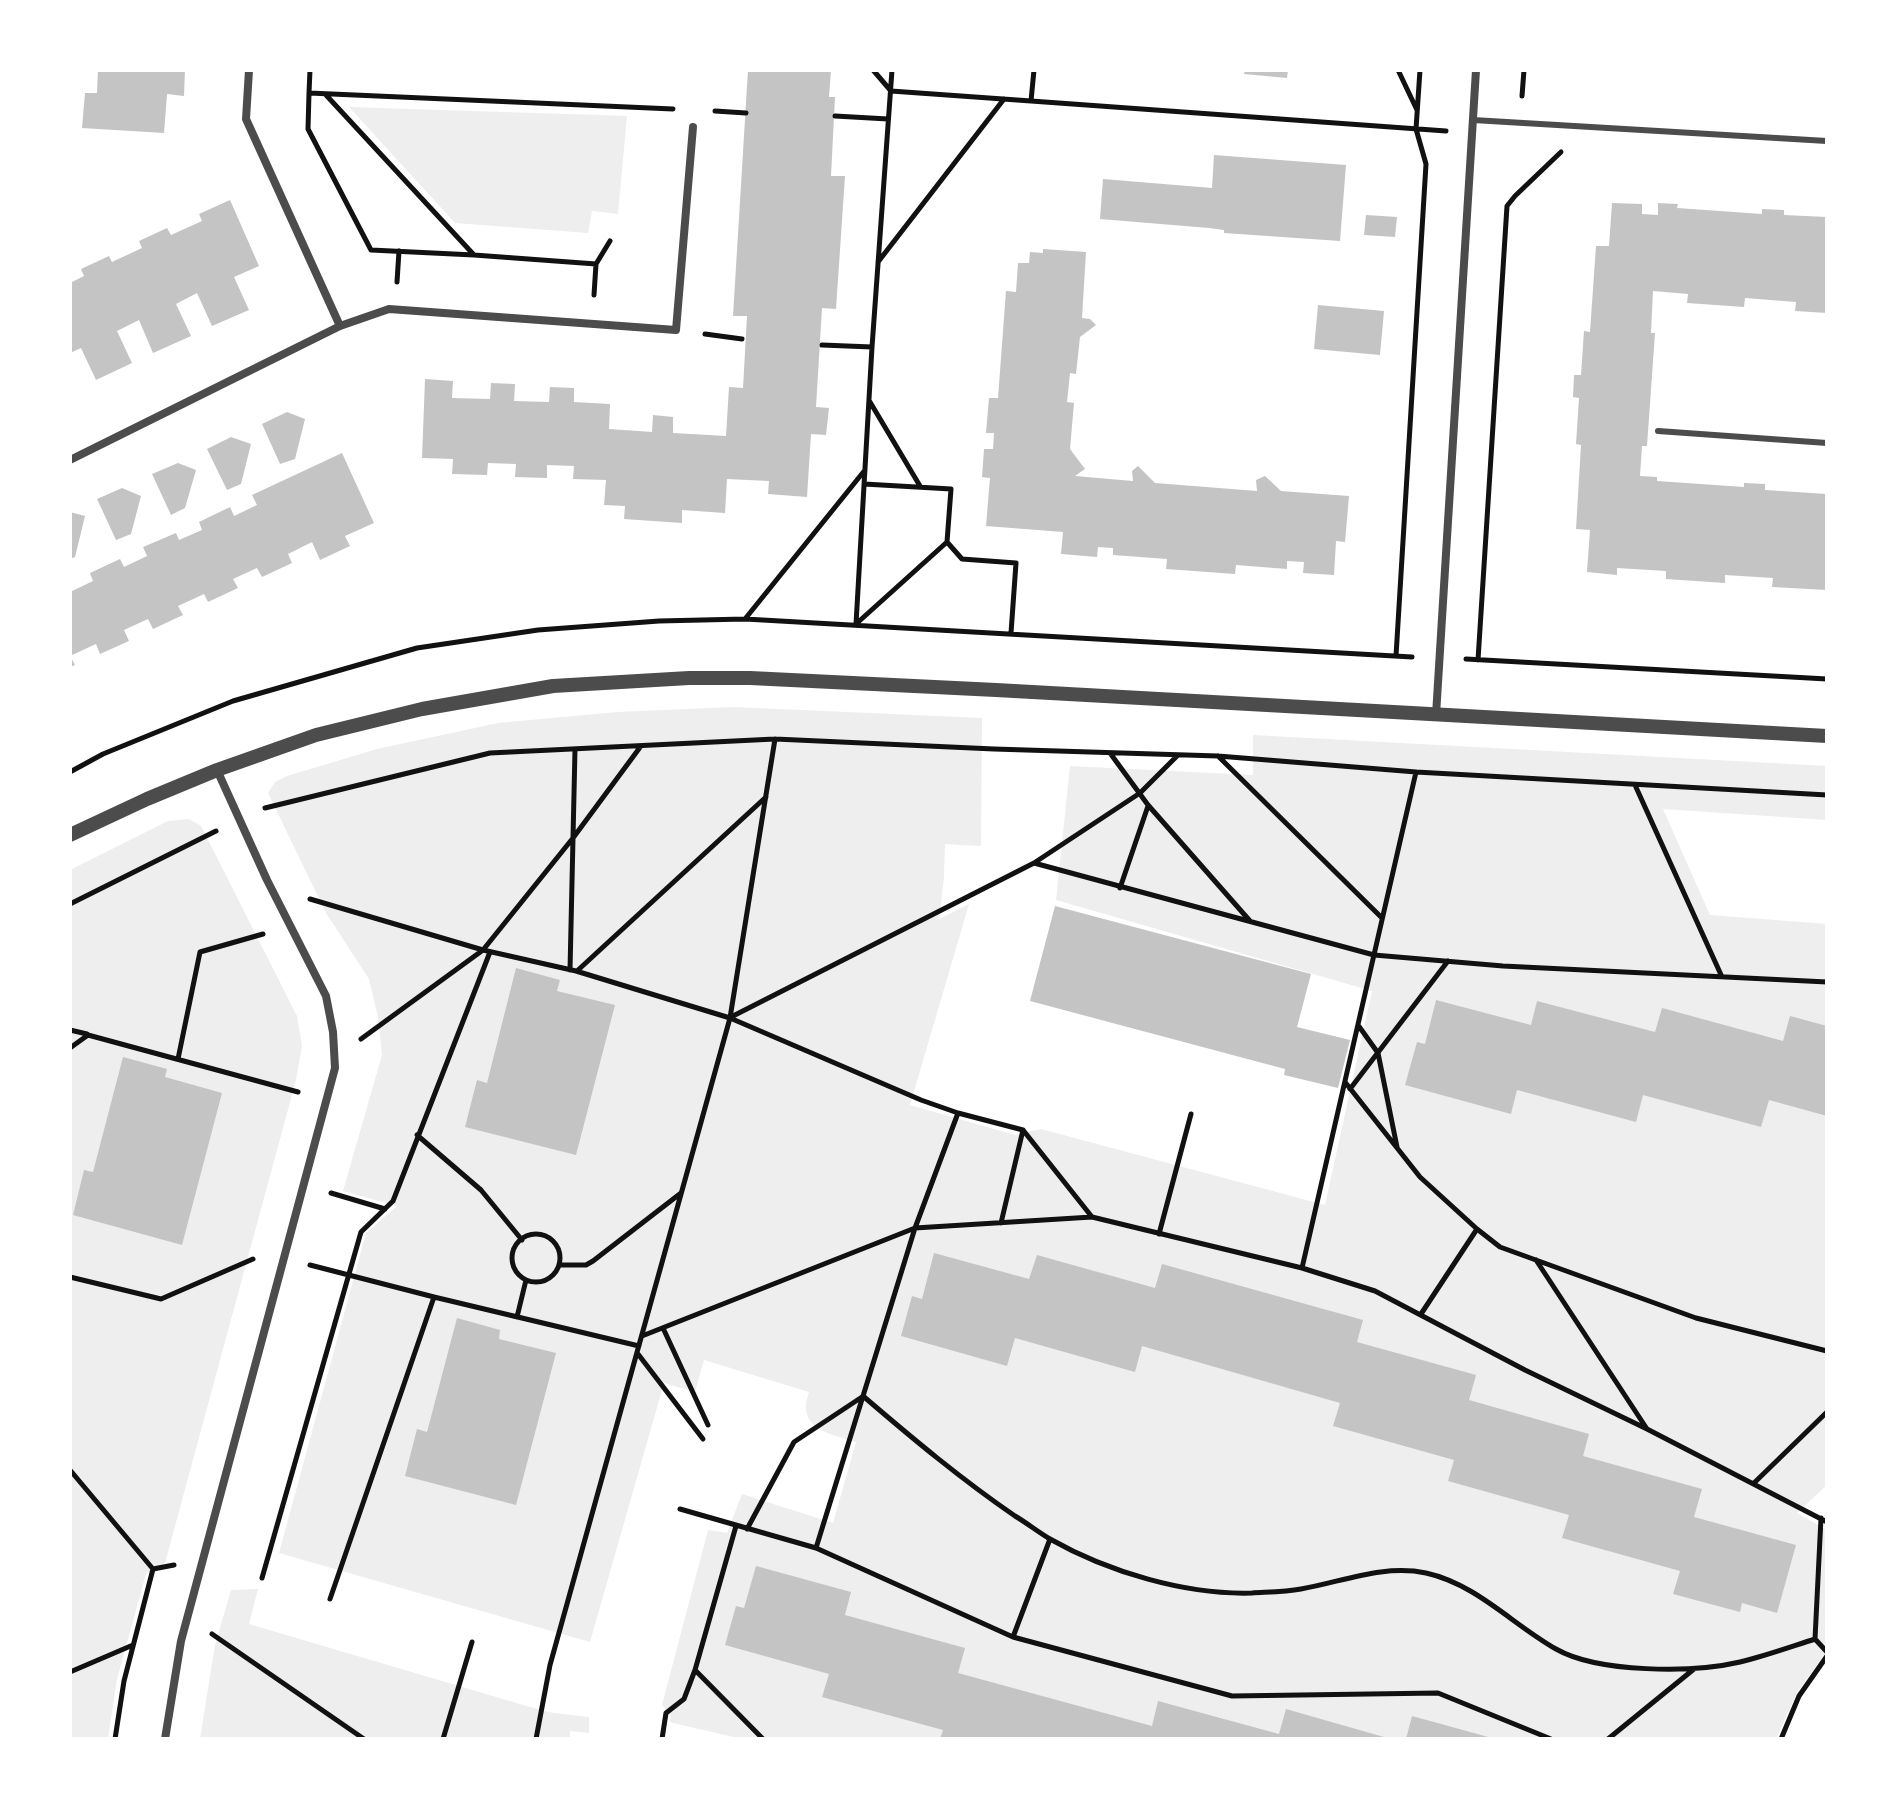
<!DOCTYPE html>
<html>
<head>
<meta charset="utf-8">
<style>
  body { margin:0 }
  #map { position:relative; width:1897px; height:1809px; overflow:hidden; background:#fff; font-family:Rubik,sans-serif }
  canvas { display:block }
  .frame { position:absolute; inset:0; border:72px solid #fff; pointer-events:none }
</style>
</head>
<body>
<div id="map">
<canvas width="1897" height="1809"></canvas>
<div class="frame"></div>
</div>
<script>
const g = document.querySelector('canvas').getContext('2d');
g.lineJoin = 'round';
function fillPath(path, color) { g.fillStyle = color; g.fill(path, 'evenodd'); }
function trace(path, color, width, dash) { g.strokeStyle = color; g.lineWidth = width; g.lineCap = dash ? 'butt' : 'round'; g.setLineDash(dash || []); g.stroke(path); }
const green = new Path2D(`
  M 349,107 L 627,116 L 618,214 L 592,211 L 588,233 L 455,223 Z
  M 734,707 L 982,718 L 981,846 L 945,844 L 944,877 L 939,919 L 969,904 L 910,1105 L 1015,1135 L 1041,1129 L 1325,1205 L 1372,991 L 1056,900 L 1070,766 L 1253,775 L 1253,735 L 1827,766 L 1827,820 L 1663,809 L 1710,915 L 1827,924 L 1827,1485 L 1797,1513 L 1827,1530 L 1827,1651 L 1796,1694 L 1776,1739 L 742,1739 L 669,1722 L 671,1717 L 662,1705 L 708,1530 L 727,1533 L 742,1494 L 833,1523 L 856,1442 C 837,1436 804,1431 806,1405 C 806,1400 808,1396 809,1392 L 704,1360 L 695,1392 L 664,1383 L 590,1642 L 279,1553 L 366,1233 L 397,1206 L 343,1191 L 382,1055 L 378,1017 L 369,979 L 326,913 L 268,793 L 275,782 L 287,776 L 377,749 L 498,723 L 617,712 Z
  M 189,819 L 201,826 L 297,1016 L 302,1046 L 296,1080 L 165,1563 L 146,1574 L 117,1679 L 108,1739 L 70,1739 L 70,870 L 168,821 Z
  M 258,1589 L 249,1624 L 530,1707 L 553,1713 L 589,1717 L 589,1733 L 570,1731 L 570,1739 L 200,1739 L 215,1645 L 231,1590 Z`);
const building = new Path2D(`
  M 98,70 L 185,70 L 184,96 L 167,94 L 164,133 L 82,128 L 85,93 L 97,93 Z
  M 748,70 L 831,70 L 829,97 L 835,97 L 831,176 L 845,176 L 836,309 L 822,308 L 816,407 L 829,408 L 826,435 L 811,434 L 807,497 L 768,494 L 769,481 L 727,479 L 725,513 L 682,510 L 682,523 L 624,519 L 625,506 L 604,505 L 606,480 L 573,479 L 574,466 L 547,465 L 547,478 L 515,477 L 516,464 L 488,463 L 487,475 L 452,474 L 453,459 L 422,458 L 425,379 L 453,381 L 452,398 L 490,399 L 491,383 L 515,384 L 514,401 L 549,402 L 550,387 L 574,388 L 574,402 L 610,404 L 609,429 L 652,432 L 653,415 L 673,417 L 673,433 L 726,436 L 729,387 L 743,388 L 747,316 L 733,316 Z
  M 1245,70 L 1288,70 L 1287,78 L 1244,74 Z
  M 1214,155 L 1346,165 L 1340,241 L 1224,233 L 1224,230 L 1209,228 L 1100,219 L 1103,179 L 1212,188 Z
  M 230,200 L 259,266 L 234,277 L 249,310 L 212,326 L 197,293 L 176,304 L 191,336 L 153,353 L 139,320 L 117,331 L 132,363 L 96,380 L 81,348 L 70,353 L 70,283 L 84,276 L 81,269 L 109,256 L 112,262 L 142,248 L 139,241 L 167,228 L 171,235 L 202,221 L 199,214 Z
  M 1612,203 L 1642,204 L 1642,214 L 1658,215 L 1658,203 L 1678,204 L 1677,208 L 1762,214 L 1762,209 L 1784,210 L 1784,215 L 1827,217 L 1827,313 L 1795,311 L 1796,302 L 1745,298 L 1744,307 L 1687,303 L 1688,294 L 1653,291 L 1651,333 L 1655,333 L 1647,446 L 1642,446 L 1640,476 L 1657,477 L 1657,481 L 1744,487 L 1744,483 L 1765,484 L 1765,490 L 1827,494 L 1827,590 L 1772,587 L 1773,578 L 1725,575 L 1725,583 L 1666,579 L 1666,571 L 1617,568 L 1617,575 L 1587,572 L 1590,530 L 1576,529 L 1581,445 L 1576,444 L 1579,398 L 1573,397 L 1574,375 L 1581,375 L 1584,331 L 1590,332 L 1596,246 L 1609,246 Z
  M 1366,215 L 1397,217 L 1395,237 L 1364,235 Z
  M 1043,249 L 1086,252 L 1082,318 L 1090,319 L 1096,325 L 1080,337 L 1076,374 L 1070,373 L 1067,402 L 1074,403 L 1070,449 L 1085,469 L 1075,476 L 1133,481 L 1132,471 L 1138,466 L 1155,483 L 1257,491 L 1256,480 L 1265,476 L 1281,491 L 1349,496 L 1345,542 L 1336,541 L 1334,575 L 1303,573 L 1304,562 L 1287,561 L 1287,569 L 1236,565 L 1235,574 L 1166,569 L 1167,559 L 1113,555 L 1113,548 L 1098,547 L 1097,557 L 1061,554 L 1063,532 L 986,526 L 990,478 L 982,477 L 984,449 L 993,449 L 994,433 L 986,433 L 989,398 L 998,398 L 1006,291 L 1016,292 L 1018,263 L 1029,263 L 1030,252 L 1043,253 Z
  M 1318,305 L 1384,311 L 1380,355 L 1314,349 Z
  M 287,412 L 305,419 L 295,459 L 280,464 L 262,424 Z
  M 231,437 L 251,444 L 241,484 L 227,490 L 207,449 Z
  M 342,453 L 374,523 L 345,536 L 350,546 L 320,560 L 312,542 L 288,554 L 292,563 L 262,577 L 257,568 L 233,579 L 238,588 L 208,602 L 204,594 L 178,606 L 183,615 L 153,629 L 148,619 L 124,630 L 129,641 L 100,654 L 96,644 L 70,656 L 75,665 L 70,667 L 70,592 L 93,581 L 90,573 L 120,559 L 124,567 L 147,556 L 143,547 L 176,533 L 179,540 L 202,530 L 199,522 L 230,507 L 234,516 L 257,505 L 252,495 Z
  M 178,463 L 196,470 L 185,508 L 171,515 L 152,474 Z
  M 122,488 L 141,496 L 131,534 L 116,540 L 97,499 Z
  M 70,512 L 85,516 L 75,557 L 70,559 Z
  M 1055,906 L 1311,974 L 1297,1027 L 1350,1040 L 1338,1088 L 1284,1075 L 1285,1069 L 1030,1001 Z
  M 516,968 L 560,980 L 557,991 L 615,1005 L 576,1155 L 465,1127 L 477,1080 L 487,1083 Z
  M 1436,1000 L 1531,1025 L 1537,1001 L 1655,1032 L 1662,1008 L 1783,1041 L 1790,1016 L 1827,1026 L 1827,1116 L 1769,1100 L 1761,1127 L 1643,1095 L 1636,1122 L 1517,1090 L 1511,1114 L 1405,1085 L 1417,1042 L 1425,1044 Z
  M 123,1057 L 167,1069 L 165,1077 L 222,1093 L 182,1245 L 73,1215 L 84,1170 L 93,1172 Z
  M 934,1253 L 1029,1279 L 1037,1255 L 1155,1288 L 1162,1264 L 1363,1320 L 1357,1342 L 1476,1375 L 1469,1400 L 1589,1434 L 1583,1456 L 1702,1489 L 1694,1517 L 1796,1545 L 1777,1613 L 1742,1603 L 1740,1612 L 1673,1594 L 1680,1571 L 1562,1538 L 1569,1515 L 1448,1481 L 1454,1460 L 1333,1426 L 1340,1403 L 1142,1346 L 1135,1372 L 1015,1338 L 1007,1366 L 901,1336 L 912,1296 L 922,1299 Z
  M 457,1318 L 500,1330 L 499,1339 L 556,1353 L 516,1505 L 405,1476 L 417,1429 L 427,1432 Z
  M 756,1566 L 851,1592 L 845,1615 L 965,1648 L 958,1673 L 1152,1726 L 1158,1701 L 1279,1734 L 1286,1709 L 1391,1739 L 940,1739 L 943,1730 L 822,1697 L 829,1674 L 725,1645 L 736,1606 L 744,1608 Z
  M 1412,1716 L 1492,1738 L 1492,1739 L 1406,1739 Z`);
const path = new Path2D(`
  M 310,70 L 309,93 L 673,109
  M 873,70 L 891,91 L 1031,101
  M 1034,70 L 1031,101 L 1446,131
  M 1398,70 L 1417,110
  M 309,93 L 308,129 L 371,250 L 474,255
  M 326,95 L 474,255 L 596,264 L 610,241
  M 1522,96 L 1524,70
  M 715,111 L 746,113
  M 835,116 L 888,119
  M 878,262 L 1004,99
  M 397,282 L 399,251
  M 594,295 L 596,264
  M 705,334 L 742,339
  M 822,345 L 872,347
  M 870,402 L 920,486
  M 864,484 L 951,489 L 947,542 L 962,559 L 1016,563 L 1011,633
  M 745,619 L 865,470
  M 856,624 L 872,347 L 892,70
  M 856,624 L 947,542
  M 1396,656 L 1426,164 L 1416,129 L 1420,70
  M 1466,659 L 1827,679
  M 1478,660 L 1507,206 L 1515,196 L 1561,152
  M 1110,753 L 1148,805 L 1250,921
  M 1218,756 L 1382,918
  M 70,772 L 103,754 L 233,701 L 417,648 L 538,630 L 659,621 L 745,619 L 1412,657
  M 1635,785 L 1722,977
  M 265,808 L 490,753 L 775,739 L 994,749 L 1218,756 L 1416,772 L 1827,795
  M 1034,863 L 1374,955 L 1503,966 L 1827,982
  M 1120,888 L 1148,806
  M 310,899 L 483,950 L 576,971 L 730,1018 L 921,1100 L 958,1113 L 1023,1130 L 1092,1217
  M 70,904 L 216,831
  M 570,970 L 573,838 L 641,746
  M 577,971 L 766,797
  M 731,1017 L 1034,863 L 1140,793 L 1178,755
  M 1358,1025 L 1378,1053 L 1397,1147
  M 70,1030 L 87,1034
  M 361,1039 L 483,950 L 573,838 L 575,749
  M 70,1048 L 88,1035 L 298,1092
  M 178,1059 L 200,952 L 263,934
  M 1345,1082 L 1420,1177 L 1477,1229 L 1500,1247 L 1696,1318 L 1827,1351
  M 1350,1089 L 1448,961
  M 417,1135 L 481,1190 L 522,1240
  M 331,1193 L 385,1209
  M 1001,1223 L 1023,1130
  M 1159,1234 L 1191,1114
  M512 1258a24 24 0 1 1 48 0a24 24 0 1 1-48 0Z
  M 1536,1260 L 1647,1429
  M 310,1265 L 434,1297 L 639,1346
  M 560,1265 L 586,1265 L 593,1261 L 681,1193
  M 1302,1268 L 1416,772
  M 70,1277 L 161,1299 L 253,1259
  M 1421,1314 L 1477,1229
  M 517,1317 L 526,1280
  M 663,1328 L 708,1425
  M 642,1336 L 915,1228 L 1092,1217 L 1302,1268 L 1375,1291 L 1525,1370 L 1647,1429 L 1827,1522
  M 638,1354 L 703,1439
  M 863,1396 C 912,1438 961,1479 1015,1516 C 1027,1523 1038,1532 1050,1539 C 1108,1572 1186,1595 1252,1593 C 1268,1592 1285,1592 1301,1589 C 1342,1582 1383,1564 1426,1573 C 1476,1584 1512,1624 1556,1649 C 1598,1673 1693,1673 1740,1662 C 1765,1656 1790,1647 1815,1639
  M 70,1470 L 153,1569
  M 1754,1483 L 1827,1412
  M 680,1509 L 816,1548 L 1013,1637 L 1232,1696 L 1438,1693 L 1551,1739
  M 1821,1518 L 1815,1639 L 1827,1652
  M 736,1526 L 695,1670 L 763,1739
  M 747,1529 L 794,1442 L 862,1397
  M 816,1548 L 915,1228 L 958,1113
  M 262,1578 L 361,1232 L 393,1201 L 490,952
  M 330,1599 L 434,1297
  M 212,1634 L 364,1739
  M 1013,1637 L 1050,1539
  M 70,1672 L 133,1645
  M 115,1739 L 124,1681 L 153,1569 L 174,1565
  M 443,1739 L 472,1642
  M 536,1739 L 550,1665 L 730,1018 L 775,739
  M 662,1739 L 666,1713 L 684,1699 L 695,1670
  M 1608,1739 L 1694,1669
  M 1781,1739 L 1799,1696 L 1827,1656`);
const service = new Path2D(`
  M 1473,120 L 1827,141
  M 1658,431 L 1827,443`);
const minor = new Path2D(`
  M 249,70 L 246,119 L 340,326
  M 70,460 L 340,326 L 389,309 L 676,330 L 693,127
  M 1436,715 L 1476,70
  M 165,1739 L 181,1641 L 335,1068 L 333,1032 L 326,996 L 267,880 L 217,770`);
const tertiary = new Path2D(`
  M 70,835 L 147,799 L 217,770 L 316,735 L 422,709 L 553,686 L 689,678 L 750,678 L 996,690 L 1827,736`);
fillPath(green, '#eee');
fillPath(building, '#c4c4c4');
trace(path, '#111', 5);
trace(service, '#4c4c4c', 6);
trace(minor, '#4c4c4c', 8);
trace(tertiary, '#4c4c4c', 14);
</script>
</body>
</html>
